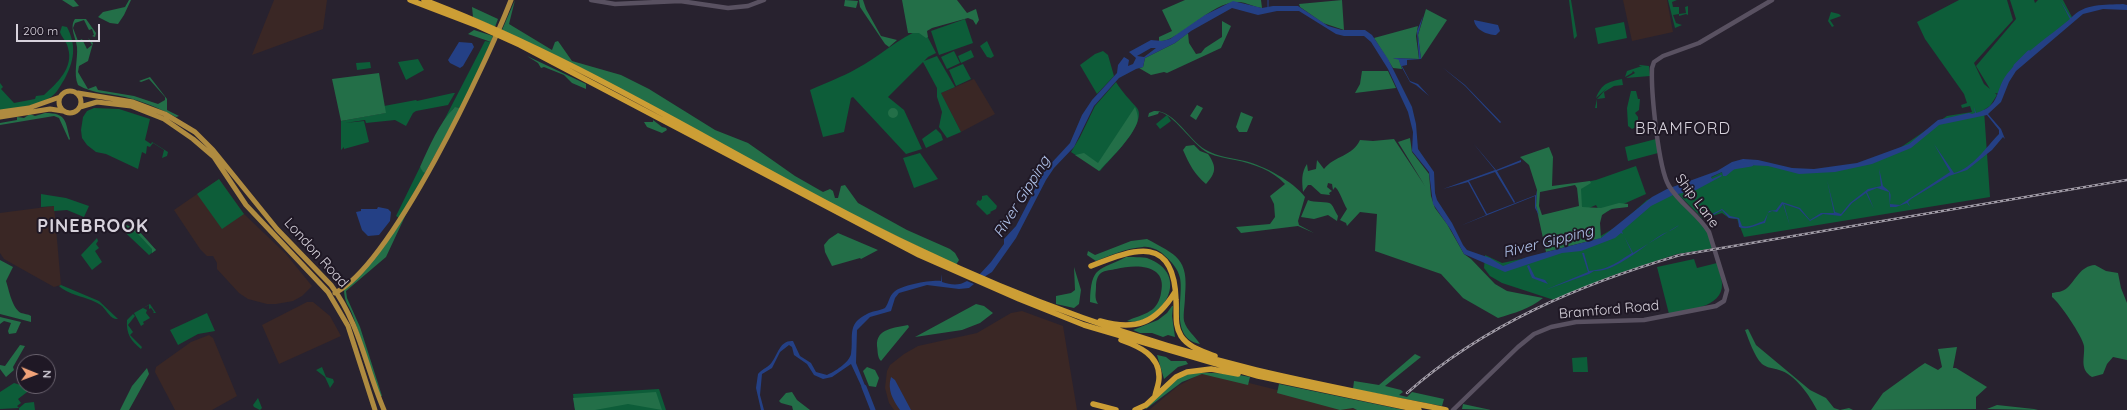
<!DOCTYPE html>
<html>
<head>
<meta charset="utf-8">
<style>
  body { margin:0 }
  #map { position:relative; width:2127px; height:410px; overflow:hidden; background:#28222f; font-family:Quicksand,sans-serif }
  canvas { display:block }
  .north { position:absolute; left:16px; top:354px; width:40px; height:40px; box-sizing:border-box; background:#1f1825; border:1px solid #69626e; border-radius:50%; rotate:91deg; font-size:11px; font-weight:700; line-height:16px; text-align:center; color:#d7d2dc }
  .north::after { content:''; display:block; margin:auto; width:14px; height:18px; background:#f0a278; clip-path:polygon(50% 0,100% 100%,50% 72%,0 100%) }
  .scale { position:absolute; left:16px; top:24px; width:84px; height:18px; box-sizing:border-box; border:2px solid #d7d2dc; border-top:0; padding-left:5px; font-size:12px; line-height:14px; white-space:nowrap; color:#d7d2dc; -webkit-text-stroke:3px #1f1825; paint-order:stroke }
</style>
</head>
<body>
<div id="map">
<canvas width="2127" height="410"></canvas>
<div class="north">N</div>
<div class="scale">200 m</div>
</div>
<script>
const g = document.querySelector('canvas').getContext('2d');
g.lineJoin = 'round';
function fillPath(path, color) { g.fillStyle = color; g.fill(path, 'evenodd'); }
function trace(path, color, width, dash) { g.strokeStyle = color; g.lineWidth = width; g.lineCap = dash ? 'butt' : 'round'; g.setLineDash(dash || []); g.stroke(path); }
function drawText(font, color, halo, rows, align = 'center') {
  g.font = font + ' Quicksand,sans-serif'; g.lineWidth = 4; g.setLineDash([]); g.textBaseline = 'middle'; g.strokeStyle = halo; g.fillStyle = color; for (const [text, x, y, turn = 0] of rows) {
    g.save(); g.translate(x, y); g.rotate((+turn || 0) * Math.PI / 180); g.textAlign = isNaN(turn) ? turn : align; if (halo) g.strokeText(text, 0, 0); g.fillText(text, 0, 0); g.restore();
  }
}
const industrial = new Path2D(`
  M 274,0 L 327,0 L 323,29 L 252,55 Z
  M 1623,0 L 1667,0 L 1673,32 L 1632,41 Z
  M 974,79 L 995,114 L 961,132 L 941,93 Z
  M 219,179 L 244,214 L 286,254 L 312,286 L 302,296 L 293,301 L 276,304 L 267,304 L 248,299 L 239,293 L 217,269 L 217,263 L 213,256 L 207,256 L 200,249 L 174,210 Z
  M 54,206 L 61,285 L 54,287 L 4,259 L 0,253 L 0,213 Z
  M 307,302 L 313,302 L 330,316 L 341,336 L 279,364 L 262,325 Z
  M 1022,311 L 1063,326 L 1077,410 L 894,410 L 889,403 L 885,388 L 887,371 L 890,365 L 904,354 L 918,346 L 977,333 L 1011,313 Z
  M 209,335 L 213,338 L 237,396 L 212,410 L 175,410 L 155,372 L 156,367 L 191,342 Z
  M 1200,374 L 1229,378 L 1358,410 L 1149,410 L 1178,386 Z`);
const green = new Path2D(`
  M 1569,0 L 1571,0 L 1577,36 L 1574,39 Z
  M 1668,0 L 1677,0 L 1672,2 L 1673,7 L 1679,7 L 1679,14 L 1686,13 L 1685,7 L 1688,6 L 1688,15 L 1686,14 L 1679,16 L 1679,14 L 1673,15 L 1676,23 L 1682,25 L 1675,28 Z
  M 1959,0 L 2007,0 L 2013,20 L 1974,63 L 1984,84 L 1990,89 L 1976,66 L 2016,19 L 2010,0 L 2034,0 L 2035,3 L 2038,0 L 2063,0 L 2073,19 L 2022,58 L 2006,79 L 2000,94 L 1995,93 L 1997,95 L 1990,106 L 1984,110 L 1990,197 L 1744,237 L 1737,219 L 1729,218 L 1722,213 L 1703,219 L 1678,194 L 1728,169 L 1759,163 L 1797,171 L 1838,169 L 1888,156 L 1947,116 L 1972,112 L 1970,106 L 1962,108 L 1961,105 L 1967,103 L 1964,94 L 1925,39 L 1917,22 Z
  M 1831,12 L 1839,14 L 1841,16 L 1830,20 L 1834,26 L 1832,27 L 1828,21 Z
  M 965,19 L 973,43 L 939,55 L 931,31 Z
  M 1624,22 L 1627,38 L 1598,44 L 1595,28 Z
  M 62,26 L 67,27 C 77,46 74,62 64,80 C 60,86 57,93 51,97 C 38,106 16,108 0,111 L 0,83 L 3,87 L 1,89 L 14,103 L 35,99 L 36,96 L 44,95 C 57,83 74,68 68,48 C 67,42 62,38 60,32 Z
  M 923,28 L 936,53 L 928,57 L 924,61 L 937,56 L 955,87 L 941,93 L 961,132 L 947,138 L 939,127 L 942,112 L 937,97 L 937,88 L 923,62 L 888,97 L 904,110 L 922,149 L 906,154 L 853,97 L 851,98 L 844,132 L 823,137 L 810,90 C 825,83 842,77 856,69 C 879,57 898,38 923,28 Z
  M 485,41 L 491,42 L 461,108 L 456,107 L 453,109 L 439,130 Z
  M 987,41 L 994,56 L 991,58 L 987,57 L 980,46 Z
  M 971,50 L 974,57 L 961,63 L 958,56 Z
  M 954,51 L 960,63 L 947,69 L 941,57 Z
  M 1103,51 L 1108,55 L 1114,76 L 1097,94 L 1080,65 L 1095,54 Z
  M 418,59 L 424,70 L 406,80 L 398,62 Z
  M 370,62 L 371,68 L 357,70 L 356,63 Z
  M 963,64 L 971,79 L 956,86 L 949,70 Z
  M 1640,65 L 1649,66 L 1650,76 L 1626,78 L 1635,73 L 1633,71 L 1632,73 L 1625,77 L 1627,71 L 1642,66 L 1639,66 Z
  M 1622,79 L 1623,85 L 1614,86 L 1604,92 L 1605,98 L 1597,99 L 1597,108 L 1595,108 L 1597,99 L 1607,88 L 1596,98 C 1602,83 1608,82 1622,79 Z
  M 1116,82 C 1122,92 1131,101 1137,108 C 1148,123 1109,160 1100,171 L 1071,152 L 1080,137 L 1095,106 Z
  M 1631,91 L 1636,91 L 1638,99 L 1640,99 L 1639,110 L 1635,113 L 1638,117 L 1638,126 L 1632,129 L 1628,126 L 1627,108 Z
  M 453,93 L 455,93 L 448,105 L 416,111 L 413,113 L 406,126 L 395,120 L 366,123 L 365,120 L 345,123 L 364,121 L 369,142 L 344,149 L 344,147 L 341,150 L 341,121 L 385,113 L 384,106 L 416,100 L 417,101 Z
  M 94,108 L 119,109 L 150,119 L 145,140 L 151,144 L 152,142 L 168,152 L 167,156 L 162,158 L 164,150 L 153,143 L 150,147 L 147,146 L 146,154 L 142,152 L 138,169 L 106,154 L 96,152 L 87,145 L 82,138 L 81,130 L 83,117 L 87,111 Z
  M 1167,115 L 1171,121 L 1160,129 L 1156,124 Z
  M 936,129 L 941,134 L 943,140 L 926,148 L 922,139 Z
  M 1656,139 L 1658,153 L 1628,161 L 1625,147 Z
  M 920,153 L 938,179 L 914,188 L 903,158 Z
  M 1636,166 L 1646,194 L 1601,214 L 1596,205 L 1582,211 L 1579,191 L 1586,182 L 1596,180 Z
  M 420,167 L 425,173 L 399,218 L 396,216 Z
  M 219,179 L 244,214 L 222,229 L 197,194 Z
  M 1670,190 L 1705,226 L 1715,248 L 1677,254 L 1614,275 L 1554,300 L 1502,283 L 1490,276 L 1484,268 L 1485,255 L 1502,263 L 1584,246 L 1619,225 L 1647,200 Z
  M 41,194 L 66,198 L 89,206 L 84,217 L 67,210 L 54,211 L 54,206 L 41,207 Z
  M 987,195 L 997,206 L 996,209 L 990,212 L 991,213 L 987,215 L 976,204 L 978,200 L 980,201 L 982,199 L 982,196 Z
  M 115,220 L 122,225 L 123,224 L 137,229 L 156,250 L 149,255 L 114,222 Z
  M 97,238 L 98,241 L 96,244 L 99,248 L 95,251 L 102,262 L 92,270 L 81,255 Z
  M 1694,259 L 1697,268 L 1717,263 C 1719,270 1722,278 1722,284 C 1723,308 1686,310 1669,314 L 1657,267 Z
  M 61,285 L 99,301 L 118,319 C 111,320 107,311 102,306 C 89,296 71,297 59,286 Z
  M 150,304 L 156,313 L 153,313 L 154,312 L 151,308 L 149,309 L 149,305 L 143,308 L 147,310 L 146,313 L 150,318 L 143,322 L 144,324 L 141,326 L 134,313 Z
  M 207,313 L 215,331 L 198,334 L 178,345 L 170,330 Z
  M 133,314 L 135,316 L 128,325 L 133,332 L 130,335 L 142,347 L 141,349 C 131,341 126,334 127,320 Z
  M 1587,357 L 1588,372 L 1573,372 L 1572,358 Z
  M 322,367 L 326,377 L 333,379 L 334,382 L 330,388 L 325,377 L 316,370 Z
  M 14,383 L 24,386 L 35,386 L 18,399 L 21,403 L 17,406 L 19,408 L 0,409 L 0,392 Z
  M 659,389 L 666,410 L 575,410 L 573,394 Z
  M 258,398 L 262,408 L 260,410 L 254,407 L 253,405 Z
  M 34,402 L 35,410 L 19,410 L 19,408 L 25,403 Z`);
const forest = new Path2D(`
  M 62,0 L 74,0 L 79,6 L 73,7 Z
  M 129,0 L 131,0 L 124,15 L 118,24 L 110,23 L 98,17 L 103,12 L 125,7 Z
  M 515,0 L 509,24 L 552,50 L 555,42 L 558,41 L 572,61 L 621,75 L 649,89 L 715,130 L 748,143 L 795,176 L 823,192 L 830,189 L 833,191 L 835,198 L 838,198 L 841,186 L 845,185 L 858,203 L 907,230 L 950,249 L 955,253 L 959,260 L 956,265 L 849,213 L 570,64 L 502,30 Z
  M 845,0 L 858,1 L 856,8 L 844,6 Z
  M 859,0 L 863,0 L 866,9 L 881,36 L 897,40 L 889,47 L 885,44 L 860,7 Z
  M 902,0 L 957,0 L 967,13 L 976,9 L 979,20 L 976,25 L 973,20 L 968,18 L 932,28 L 927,31 L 928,37 L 926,38 L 919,33 L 908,33 Z
  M 1185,0 L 1261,0 L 1262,8 C 1254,7 1246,2 1238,2 C 1212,1 1178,43 1159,41 L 1159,37 L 1172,31 L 1162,10 Z
  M 1342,0 L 1344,30 L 1323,23 L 1300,7 L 1299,4 Z
  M 472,7 L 498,19 L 495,27 L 473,17 Z
  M 1426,9 L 1447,20 L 1421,59 L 1418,35 Z
  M 75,19 L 86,19 L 96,33 L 95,37 L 92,36 L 94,35 L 92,29 L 89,30 L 84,20 L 75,23 L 73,28 L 78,41 L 82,39 L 87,49 L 92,45 L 88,38 L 93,43 L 88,61 L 79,66 L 78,72 L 88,89 L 96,86 L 98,90 L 134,96 L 158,104 L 165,100 L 165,97 L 149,79 L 141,82 L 139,81 L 150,77 L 167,99 L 167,110 L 179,116 L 176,117 C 158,108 145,102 125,97 C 109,93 93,94 78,85 C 73,74 78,59 77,47 C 76,38 69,27 75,19 Z
  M 1222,21 L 1231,26 L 1221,48 L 1167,73 L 1164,72 L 1151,75 L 1139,68 L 1143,67 L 1145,58 L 1175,43 L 1188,33 L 1189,43 L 1196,54 L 1201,53 L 1205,48 L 1222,37 Z
  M 1418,26 L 1416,36 L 1419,59 L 1393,58 L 1399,59 L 1402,69 L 1393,68 L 1374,38 Z
  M 474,30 L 493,36 L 491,42 L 468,34 Z
  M 527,56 L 586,84 L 586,89 L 572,83 L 564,75 L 544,67 L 541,68 L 538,63 Z
  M 1362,71 L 1388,71 L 1396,88 L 1355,93 L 1360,84 Z
  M 379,73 L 386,113 L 341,121 L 332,79 Z
  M 1197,105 L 1203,108 L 1196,120 L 1190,116 Z
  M 455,107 L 461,108 L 425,173 L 423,172 L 420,167 C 429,147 439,123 455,107 Z
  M 1135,107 C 1137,112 1139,118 1137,123 C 1131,139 1111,158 1099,171 L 1075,155 L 1084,153 L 1098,163 Z
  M888 113a5 5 0 1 1 10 0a5 5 0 1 1-10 0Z
  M 1154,111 C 1175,110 1188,140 1206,150 C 1218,157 1232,158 1245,161 C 1264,166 1293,181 1305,197 L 1298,221 L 1299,225 L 1314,233 L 1298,226 L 1241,233 L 1236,227 L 1270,224 L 1275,217 L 1274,204 L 1270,196 L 1285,184 C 1272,170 1254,164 1235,160 C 1226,158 1217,157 1208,153 C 1192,144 1173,113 1159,112 L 1158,114 L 1148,117 L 1149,113 Z
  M 1241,112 L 1253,117 L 1247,132 L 1239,132 L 1236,127 Z
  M 45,113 C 67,113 65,121 70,139 L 69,140 L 59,118 L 54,116 L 0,125 L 0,123 L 17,120 L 17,117 L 24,118 L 30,114 L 35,116 Z
  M 653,120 L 662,127 L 666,128 L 667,130 L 662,133 L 647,127 L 644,122 L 653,122 Z
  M 1410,138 L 1412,152 L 1429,174 L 1431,196 L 1435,208 L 1447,224 L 1464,254 L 1471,259 L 1495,284 L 1507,291 L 1543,298 C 1530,309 1514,313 1498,318 L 1463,298 L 1441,274 L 1375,251 L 1377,214 L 1360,212 L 1347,226 L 1346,223 L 1340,220 L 1347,209 C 1343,202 1342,197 1337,189 L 1345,184 L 1337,189 L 1335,187 L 1333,190 L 1332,184 L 1328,183 L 1327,187 L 1332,191 L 1329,193 L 1330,195 L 1321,194 L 1311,185 L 1308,185 L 1303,192 C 1302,181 1301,173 1307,164 L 1308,171 L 1316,169 L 1317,160 L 1324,169 C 1334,156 1353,156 1360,140 L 1373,141 L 1394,139 L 1425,186 L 1398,142 Z
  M 1194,145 L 1200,151 L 1208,154 C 1217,167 1216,173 1206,184 C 1195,175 1189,164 1183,150 L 1186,146 Z
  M 1549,147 L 1553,157 L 1552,186 L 1590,181 L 1591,183 L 1581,189 L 1582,207 L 1601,208 L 1619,203 L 1628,204 L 1628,207 L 1611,209 L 1602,215 L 1600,223 L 1601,238 L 1546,252 L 1536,206 L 1537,190 L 1529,165 L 1520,157 ZM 1575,185 L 1577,188 L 1579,206 L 1542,215 L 1539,206 L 1540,192 Z
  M 1308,200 C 1314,203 1328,201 1331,204 C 1334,207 1335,212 1338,216 L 1337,221 L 1328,215 L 1314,219 L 1301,217 Z
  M 408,210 L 386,257 L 346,291 L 347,298 L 360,327 L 382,396 L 380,396 C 371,370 363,344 354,319 C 349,303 344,305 344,287 C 372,264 388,239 408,210 Z
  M 126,225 L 137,229 L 156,250 L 152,253 L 152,249 L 138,234 L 127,228 Z
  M 838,233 L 878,250 L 861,259 L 860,258 L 832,266 L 825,252 L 824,245 L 829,239 Z
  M 1147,239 C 1176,255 1189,258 1185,296 C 1185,305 1183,313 1184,321 C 1187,331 1195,336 1200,344 C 1169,338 1184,298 1180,278 C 1178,269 1172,262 1165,256 C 1161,251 1150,246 1143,247 C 1127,248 1111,255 1096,261 L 1087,255 L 1088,251 L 1095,255 L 1131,241 Z
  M 1126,257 C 1129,257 1145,257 1147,258 C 1196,276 1157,328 1127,321 C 1134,317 1143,316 1150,311 C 1156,308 1160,300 1161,293 C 1168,264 1136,264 1116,269 C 1112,270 1105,270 1101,273 C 1097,276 1096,282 1096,287 C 1096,293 1094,298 1098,304 L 1090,302 C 1091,265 1099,271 1126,257 Z
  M 0,260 L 13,267 L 6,281 C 9,290 12,308 21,313 C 24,314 28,314 31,316 L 31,322 L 0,314 Z
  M 2095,265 L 2106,271 L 2118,273 L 2121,288 L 2127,303 L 2127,360 L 2113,357 L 2107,364 L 2103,374 L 2092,377 C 2079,369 2085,358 2084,346 C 2083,337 2059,302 2052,297 L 2052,293 C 2057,292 2063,292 2067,288 C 2076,280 2080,266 2095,265 Z
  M 1074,267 L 1081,290 L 1079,304 L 1074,308 L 1056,304 L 1056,296 L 1071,293 L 1075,290 Z
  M 976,304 L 984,306 L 993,313 L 980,323 L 962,330 L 915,337 Z
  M 1172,306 L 1173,306 L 1172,316 L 1175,337 L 1168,335 L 1163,337 L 1152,333 L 1140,333 L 1133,330 L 1158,320 L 1167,313 Z
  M 0,317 L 21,322 L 16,333 L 9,334 L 8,331 L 11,323 L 4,321 L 0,324 Z
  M 908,325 L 909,327 L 881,361 C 877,357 878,351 877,346 C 876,328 895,328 908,325 Z
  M 1748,329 L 1756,345 L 1810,390 L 1826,398 L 1834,408 L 1840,410 L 1849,408 L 1853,410 L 1817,410 C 1810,396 1795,374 1779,370 C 1773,368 1767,368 1762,364 C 1754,356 1749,340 1745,330 Z
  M 20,345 L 25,346 L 13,367 L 14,370 L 6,377 L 0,369 L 0,365 L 5,366 Z
  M 1957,347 L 1953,368 L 1956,368 L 1987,387 L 1976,397 L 1976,409 L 1871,410 L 1883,393 L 1919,367 L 1925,363 L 1938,370 L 1942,367 L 1938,349 Z
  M 1415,354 L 1421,357 L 1385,386 L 1401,390 L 1403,392 L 1399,395 L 1407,397 L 1412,392 L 1444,399 L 1442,406 L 1353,389 L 1354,381 L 1379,385 Z
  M 1157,355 L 1166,357 L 1171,361 L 1186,361 L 1188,364 L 1178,367 L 1164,379 Z
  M 867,367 L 875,370 L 879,378 L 876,387 L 869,386 L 863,371 Z
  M 147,368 L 149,374 L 129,410 L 120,410 L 132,386 Z
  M 1191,372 L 1234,374 L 1250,377 L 1248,385 L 1202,374 L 1182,382 L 1146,409 L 1145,407 L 1176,379 Z
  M 1279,384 L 1404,410 L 1357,410 L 1353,408 L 1340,410 L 1277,393 Z
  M 656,392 L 662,410 L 628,404 L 595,410 L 575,410 L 573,398 Z
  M 792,392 L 797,400 L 810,410 L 793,410 L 792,406 L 781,403 L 779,401 L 786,393 Z
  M 1463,404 L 1491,410 L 1462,409 Z
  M 1997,405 L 2034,409 L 2038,410 L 1987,409 Z`);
const water = new Path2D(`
  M 2060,0 L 2071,18 C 2084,3 2105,5 2123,4 L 2127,5 L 2127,10 L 2103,9 L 2083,14 L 2016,71 L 2009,82 L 2001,102 L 1988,114 L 2001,129 L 2005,139 L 2003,137 L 1992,150 L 1967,170 L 1949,176 L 1911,199 L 1908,202 L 1910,207 L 1907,203 L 1896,207 L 1890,207 L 1889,192 L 1877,188 L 1867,192 L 1874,209 L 1866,193 L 1852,203 L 1841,216 L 1823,214 L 1810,221 L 1799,209 L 1784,204 L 1790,226 L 1783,204 L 1777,212 L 1772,211 L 1768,213 L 1765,223 C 1757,224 1748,231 1739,227 L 1738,219 L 1729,218 L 1722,210 L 1708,218 L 1698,214 L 1708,216 L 1722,209 L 1730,216 L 1739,218 L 1742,226 C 1750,228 1757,223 1764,221 L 1769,211 L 1776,210 L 1782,202 L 1800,208 L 1810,220 L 1821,213 L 1834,213 L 1827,180 L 1835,212 L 1841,214 L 1850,203 L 1868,189 L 1881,186 L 1879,168 L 1883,186 C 1892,193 1891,193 1890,204 L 1900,205 L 1950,172 L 1934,144 L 1954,173 C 1973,168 1986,147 1999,134 L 1999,130 L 1987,115 L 1939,125 L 1911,148 L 1872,164 L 1835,172 L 1799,174 L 1768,166 L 1747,165 L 1738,166 L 1726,176 L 1723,176 L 1722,172 L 1711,177 L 1712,179 L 1721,175 L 1722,176 L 1696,190 L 1678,194 L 1685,202 L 1675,194 L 1651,206 L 1622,231 L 1623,234 L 1621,233 L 1615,238 L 1581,251 L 1562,253 L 1505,272 L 1464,254 L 1451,230 L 1433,204 L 1429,172 L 1412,151 L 1413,132 L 1408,112 L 1388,69 L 1371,42 L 1364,36 L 1344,36 L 1336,34 L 1299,11 L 1277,11 L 1258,15 L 1232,8 L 1191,31 L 1175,43 L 1145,58 L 1143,67 L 1136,69 L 1119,78 L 1094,106 L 1074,147 L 1054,168 L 1046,180 L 1016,238 L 992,272 L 984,277 L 979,275 L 991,262 L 1004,244 L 1004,239 L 1016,226 L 1045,170 L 1070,143 L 1082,115 L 1092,100 L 1117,73 L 1118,65 L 1124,57 L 1129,60 L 1128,66 L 1133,64 L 1136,58 L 1129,52 L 1151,40 L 1162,41 L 1170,39 L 1205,15 L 1233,1 L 1262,8 L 1273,6 L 1298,6 L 1328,26 L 1342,30 L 1365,30 L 1372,35 L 1388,59 L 1412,107 L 1416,124 L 1418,149 L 1434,172 L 1435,193 L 1437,200 L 1452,223 L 1463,245 L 1467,250 L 1490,258 L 1503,266 L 1527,257 L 1601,238 L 1652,197 L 1667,189 L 1717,171 L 1732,162 L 1743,159 L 1758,160 L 1792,168 L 1814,169 L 1857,163 L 1909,144 L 1938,120 L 1969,113 L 1972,114 L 1975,113 L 1974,107 L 1976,113 C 2002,105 1994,91 2007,74 C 2024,52 2050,36 2070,19 ZM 1151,48 L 1156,48 L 1144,57 L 1137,56 Z
  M 1423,16 L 1418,35 L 1421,59 L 1407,60 L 1407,65 L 1402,66 L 1410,81 L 1418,84 L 1429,96 L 1416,85 L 1410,82 L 1400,64 L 1399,60 L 1393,58 L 1419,59 L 1417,31 Z
  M 1474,20 L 1498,25 L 1500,31 L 1496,35 C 1488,35 1475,30 1474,20 Z
  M 459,42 L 472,43 L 474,47 L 463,66 L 460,68 L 450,63 L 448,60 Z
  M 1442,67 L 1465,85 L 1501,122 L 1500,123 L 1465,86 Z
  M 1473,143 L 1496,170 L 1521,160 L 1521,162 L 1497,171 L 1515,202 L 1514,203 L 1495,172 L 1469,181 L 1487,214 L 1536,195 L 1537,190 L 1536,206 L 1540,217 L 1535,208 L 1535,196 L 1460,226 L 1486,215 L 1468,182 L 1443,189 L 1495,170 Z
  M 378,207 L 388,209 L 391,212 L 390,221 L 379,235 L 368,236 L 362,230 L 356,212 L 361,211 L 361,209 L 377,209 Z
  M 1679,225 C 1675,229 1667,232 1661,235 C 1643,246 1616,272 1594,271 L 1589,274 L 1545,290 L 1588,272 L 1582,253 L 1584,253 L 1589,271 C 1594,270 1598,270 1602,269 C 1613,266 1622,259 1632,253 L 1624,236 L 1633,253 Z
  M 1529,265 L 1535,277 L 1545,280 L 1548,284 L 1532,278 L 1527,266 Z
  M 941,274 L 942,282 C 951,285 959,286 967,281 L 974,284 L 969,288 L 959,289 L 927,285 L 899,293 L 895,298 L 891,311 L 870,317 L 857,330 L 856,363 L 868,393 L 865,394 L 851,364 L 832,377 L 823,379 L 814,375 L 807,364 L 794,355 L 792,347 L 789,345 L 780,352 L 772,368 L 762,374 L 760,395 L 764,410 L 761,410 L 756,388 L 758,374 C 762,369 769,367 772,362 C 778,354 780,340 793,341 L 800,356 L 811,363 L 816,372 L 827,375 C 834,372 849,363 851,354 C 854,337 846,324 867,314 C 872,311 879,311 885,308 C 889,303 889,296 894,292 C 902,285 930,280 941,281 Z
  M 891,377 L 895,380 L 911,410 L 900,410 C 893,400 887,390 891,377 Z`);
const stream = new Path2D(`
  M 1268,0 L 1268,7`);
const river = new Path2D(`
  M 2016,66 L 2029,53
  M 1733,167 L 1751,164
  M 864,387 L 873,410`);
const secondary = new Path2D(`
  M 591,0 L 615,4 L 680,1 L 728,8 L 748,6 L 764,0
  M 1453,410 L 1518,347 L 1534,334 L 1551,327 L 1576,322 L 1644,320 L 1716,306 L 1724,301 L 1727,290 L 1709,232 C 1698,214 1680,204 1669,186 C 1658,168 1651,90 1652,68 L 1654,62 L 1663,56 L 1699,43 L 1772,0`);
const primary = new Path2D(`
  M59 102a11 11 0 1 1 22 0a11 11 0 1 1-22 0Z
  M 78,93 L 133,102 L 165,114 L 195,132 L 213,150 L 277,229 L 331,285 C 360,324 365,366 384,410
  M 80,107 L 97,102 L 131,106 L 164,119 L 193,139 L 214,157 L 246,205 L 328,292 L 348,326 L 375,410
  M 0,112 L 29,108 L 60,97
  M 0,117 L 50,109 L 63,111
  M 335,293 C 393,263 486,64 511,0`);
const trunk = new Path2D(`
  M 410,0 L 478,26 L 520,45 L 919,255 L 1019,299 L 1084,325 L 1258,376 L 1419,410
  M 424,0 C 598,66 753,171 920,250 C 1028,302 1140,341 1256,370 C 1319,385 1383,397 1446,410
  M 1091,266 C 1136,248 1174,235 1176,300 C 1177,313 1174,325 1181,336 C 1189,348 1203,351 1215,356
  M 1100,321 C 1136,331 1156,323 1175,292
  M 1121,340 C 1138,346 1160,355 1159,378 C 1159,384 1156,390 1155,396
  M 1093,404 L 1116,410
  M 1135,410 L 1146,405 L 1176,377 L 1187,372 L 1211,369 L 1238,374`);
const rail = new Path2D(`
  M 1407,393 C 1485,324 1581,284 1680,255 L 2127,180`);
const streetNames = [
  ["Ship Lane",1697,201,53],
  ["London Road",316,253,48],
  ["Bramford Road",1609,310,-5]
];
const waterNames = [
  ["River Gipping",1022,197,-58],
  ["River Gipping",1548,242,-14]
];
const quarterNames = [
  ["BRAMFORD",1683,129]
];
const districtNames = [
  ["PINEBROOK",93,227]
];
fillPath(industrial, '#3a2725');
fillPath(green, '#0d5d39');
fillPath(forest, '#236f48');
fillPath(water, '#244085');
trace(stream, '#244085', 1);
trace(river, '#244085', 5);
trace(secondary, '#595161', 4.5);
trace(primary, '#af8b40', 5);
trace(trunk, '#cc9e35', 5.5);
trace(rail, '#a19ca7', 2.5);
trace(rail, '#1f1825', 1, [3]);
drawText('14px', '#d7d2dc', '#1f1825', streetNames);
drawText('italic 15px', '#b3c6ee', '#1f1825', waterNames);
g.letterSpacing = '1px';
drawText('16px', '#d7d2dc', '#1f1825', quarterNames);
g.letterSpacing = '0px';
g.letterSpacing = '1px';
drawText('bold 18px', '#d7d2dc', '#1f1825', districtNames);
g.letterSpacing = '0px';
</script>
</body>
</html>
